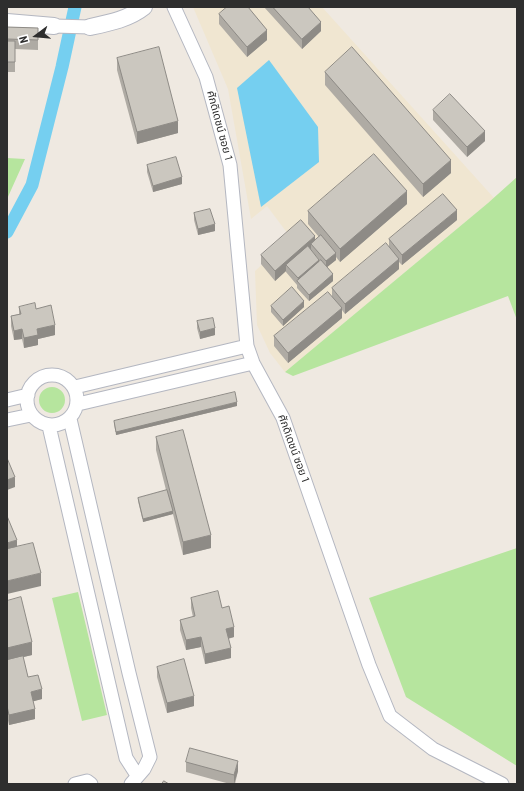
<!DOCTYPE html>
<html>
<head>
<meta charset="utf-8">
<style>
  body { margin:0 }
  #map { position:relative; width:524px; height:791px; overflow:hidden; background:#efe9e1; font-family:"Roboto Condensed",sans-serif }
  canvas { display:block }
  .frame { position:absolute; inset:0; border:8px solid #2e2e2e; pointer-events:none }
  .north { position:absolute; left:16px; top:16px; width:40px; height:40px; -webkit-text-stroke:3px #fff; paint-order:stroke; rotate:254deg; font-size:11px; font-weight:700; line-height:16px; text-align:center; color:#2e2e2e }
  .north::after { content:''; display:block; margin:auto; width:14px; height:18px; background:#2e2e2e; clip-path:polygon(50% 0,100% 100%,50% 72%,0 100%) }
</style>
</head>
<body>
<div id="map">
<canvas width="524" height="791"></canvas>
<div class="frame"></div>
<div class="north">N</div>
</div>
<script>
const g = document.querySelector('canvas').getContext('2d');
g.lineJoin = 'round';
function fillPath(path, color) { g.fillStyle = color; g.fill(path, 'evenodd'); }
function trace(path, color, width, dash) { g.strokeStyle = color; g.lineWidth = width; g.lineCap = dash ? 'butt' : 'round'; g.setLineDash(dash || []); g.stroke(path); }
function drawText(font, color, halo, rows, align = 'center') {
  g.font = font + ' "Roboto Condensed","Noto Sans Thai",sans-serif'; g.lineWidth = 3; g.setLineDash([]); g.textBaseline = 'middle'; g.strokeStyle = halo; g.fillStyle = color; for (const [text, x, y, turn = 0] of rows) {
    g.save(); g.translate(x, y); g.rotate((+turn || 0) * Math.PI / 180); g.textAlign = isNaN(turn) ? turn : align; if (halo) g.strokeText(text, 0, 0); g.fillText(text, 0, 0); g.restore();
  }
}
const education = new Path2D(`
  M 193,7 L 322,7 L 494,198 L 285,372 L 270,353 L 257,325 L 255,271 L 291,238 L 267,206 L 251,219 L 228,89 Z`);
const green = new Path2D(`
  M 7,158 L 25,159 L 7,199 Z
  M 517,177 L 517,320 L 508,296 L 293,376 L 285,372 L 488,203 Z
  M39 400a13 13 0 1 1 26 0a13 13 0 1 1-26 0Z
  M 517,548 L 517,766 L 406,697 L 369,598 Z
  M 78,592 L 107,715 L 82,721 L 52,598 Z`);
const water = new Path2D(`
  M 269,60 L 318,127 L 319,162 L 261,207 L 237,88 Z`);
const canal = new Path2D(`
  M 7,232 L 32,185 L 62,67 L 75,7`);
const minor = new Path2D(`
  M 174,7 L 206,77 L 230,165 L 247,346 L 253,363 L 283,418 L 369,665 L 390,716 L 433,749 L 502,784
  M 54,26 L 90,27
  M27 400a25 25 0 1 1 50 0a25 25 0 1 1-50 0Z
  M 75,387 L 247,346
  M 7,400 L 28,395
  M 78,404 L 253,363
  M 70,419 L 129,673 L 150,757 L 144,769 L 131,784
  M 7,420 L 31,415
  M 49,426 L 126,758 L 135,772 L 140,773
  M 75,784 L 87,781 L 91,784`);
const tertiary = new Path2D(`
  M 7,22 L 54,26
  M 90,27 C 109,23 129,19 144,7`);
const wall = new Path2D(`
  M 264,7 L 308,7 L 321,31 L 302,49 Z
  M 219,14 L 267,40 L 247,57 L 219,24 Z
  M 7,27 L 38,28 L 38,50 L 15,49 L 15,72 L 7,72 Z
  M 117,58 L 178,133 L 137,144 L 117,70 Z
  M 325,72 L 451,173 L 423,197 L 325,85 Z
  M 433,110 L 485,141 L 467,157 L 433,120 Z
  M 147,165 L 182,184 L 153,192 L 147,172 Z
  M 407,204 L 340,262 L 336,257 L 336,260 L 327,267 L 333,281 L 309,301 L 297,288 L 297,285 L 286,272 L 286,271 L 275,281 L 261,264 L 261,255 L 315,241 L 319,237 L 308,224 L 308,211 ZM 311,249 L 311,250 L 320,261 L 319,262 L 310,250 Z
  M 194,213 L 215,231 L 198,235 L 194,220 Z
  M 457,220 L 402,265 L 399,262 L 399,269 L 345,314 L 342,310 L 342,318 L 288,363 L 274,346 L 274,336 L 332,296 L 332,288 L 389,246 L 389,239 Z
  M 271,306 L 304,307 L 283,326 L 271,312 Z
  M 19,307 L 36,309 L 55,335 L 38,339 L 38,345 L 24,348 L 22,339 L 14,340 L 11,326 L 11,316 L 19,314 Z
  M 197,321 L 215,335 L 200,339 L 197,328 Z
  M 237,406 L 116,435 L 114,424 L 114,421 Z
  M 156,437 L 211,548 L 183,555 L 173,514 L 143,522 L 138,501 L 138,498 L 166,490 L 156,450 Z
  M 191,598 L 222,608 L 234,637 L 228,639 L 231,658 L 205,664 L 201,647 L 186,650 L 180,630 L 180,620 L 193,617 L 191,608 Z
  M 7,601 L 32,655 L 23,657 L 28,677 L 42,699 L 33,701 L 35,719 L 9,725 L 7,716 Z
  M 157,667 L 194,706 L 167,713 L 157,677 Z
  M 186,762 L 238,771 L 235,784 L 230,784 L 186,772 Z`);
const shadedWall = new Path2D(`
  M 321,22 L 321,31 L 302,49 L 302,39 Z
  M 267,30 L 267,40 L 247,57 L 247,47 Z
  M 178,121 L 178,133 L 137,144 L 137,132 Z
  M 485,131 L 485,141 L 467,157 L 467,147 Z
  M 451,160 L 451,173 L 423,197 L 423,184 Z
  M 182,177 L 182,184 L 153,192 L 153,186 Z
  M 407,191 L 407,204 L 340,262 L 340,249 Z
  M 457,210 L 457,220 L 402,265 L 402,255 Z
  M 215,224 L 215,231 L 198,235 L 198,229 Z
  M 315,236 L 315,246 L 311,244 L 311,249 L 289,268 L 286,265 L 286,271 L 275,281 L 275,271 Z
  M 336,253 L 336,260 L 326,268 L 326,261 Z
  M 399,259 L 399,269 L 345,314 L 345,304 Z
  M 319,260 L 319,267 L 298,281 L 298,278 Z
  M 333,274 L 333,281 L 309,301 L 309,295 Z
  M 304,301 L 304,307 L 283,326 L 283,320 Z
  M 342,308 L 342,318 L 288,363 L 288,353 Z
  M 55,325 L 55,335 L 38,339 L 38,345 L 24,348 L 24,338 L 37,329 Z
  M 215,328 L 215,335 L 200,339 L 200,332 Z
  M 22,329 L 22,339 L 14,340 L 14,331 Z
  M 237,402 L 237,406 L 116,435 L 116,432 Z
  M 15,477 L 15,487 L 7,490 L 7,480 Z
  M 173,511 L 173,514 L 143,522 L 143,519 Z
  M 211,535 L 211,548 L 183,555 L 183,542 Z
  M 17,540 L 17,549 L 7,553 L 7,543 Z
  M 41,573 L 41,586 L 7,594 L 7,581 Z
  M 234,627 L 234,637 L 226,639 L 226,629 Z
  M 201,637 L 201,647 L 186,650 L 186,640 Z
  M 32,642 L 32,655 L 7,661 L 7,648 Z
  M 231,648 L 231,658 L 205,664 L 205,654 Z
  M 42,689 L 42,699 L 31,702 L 31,692 Z
  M 194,696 L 194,706 L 167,713 L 167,703 Z
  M 35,709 L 35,719 L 9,725 L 9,715 Z
  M 238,761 L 238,771 L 234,784 L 234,775 Z`);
const building = new Path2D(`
  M 227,7 L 248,7 L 267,30 L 247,47 L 219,14 Z
  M 273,7 L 308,7 L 321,22 L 302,39 Z
  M 7,27 L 38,28 L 38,40 L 7,39 Z
  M 7,41 L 15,41 L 15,62 L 7,62 Z
  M 159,47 L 178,121 L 137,132 L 117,58 Z
  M 352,47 L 451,160 L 423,184 L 325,72 Z
  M 450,94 L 485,131 L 467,147 L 433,110 Z
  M 374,154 L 407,191 L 340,249 L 308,211 Z
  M 176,157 L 182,177 L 153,186 L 147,165 Z
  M 443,194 L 457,210 L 402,255 L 389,239 Z
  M 210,209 L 215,224 L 198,229 L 194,213 Z
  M 301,220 L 315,236 L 275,271 L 261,255 Z
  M 321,235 L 336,253 L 326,261 L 311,244 Z
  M 386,243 L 399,259 L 345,304 L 332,288 Z
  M 308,246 L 319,260 L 298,278 L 286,265 Z
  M 321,260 L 333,274 L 309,295 L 297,281 Z
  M 292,287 L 304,301 L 283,320 L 271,306 Z
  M 328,292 L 342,308 L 288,353 L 274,336 Z
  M 35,303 L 36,309 L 51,305 L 55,325 L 37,329 L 38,335 L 24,338 L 22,329 L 14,331 L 11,316 L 21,314 L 19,307 Z
  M 213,318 L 215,328 L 200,332 L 197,321 Z
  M 235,392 L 237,402 L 116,432 L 114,421 Z
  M 183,430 L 211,535 L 183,542 L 156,437 Z
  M 7,458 L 15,477 L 7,480 Z
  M 167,490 L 173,511 L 143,519 L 138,498 Z
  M 7,516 L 17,540 L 7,543 Z
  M 33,543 L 41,573 L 7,581 L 7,549 Z
  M 218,591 L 222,608 L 229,606 L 234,627 L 226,629 L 231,648 L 205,654 L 201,637 L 186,640 L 180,620 L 195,616 L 191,598 Z
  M 21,597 L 32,642 L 7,648 L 7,601 Z
  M 23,656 L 28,677 L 38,675 L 42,689 L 31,692 L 35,709 L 9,715 L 7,706 L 7,660 Z
  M 184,659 L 194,696 L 167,703 L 157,667 Z
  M 190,748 L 238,761 L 234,775 L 186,762 Z
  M 164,781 L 169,784 L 162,784 Z`);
const streetNames = [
  ["ศักดิเดชน์ ซอย 1",219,126,75],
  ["ศักดิเดชน์ ซอย 1",293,449,70]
];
fillPath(education, '#f0e6d1');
fillPath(green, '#b6e59e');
fillPath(water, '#75cff0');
trace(canal, '#75cff0', 13);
trace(minor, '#b4b7c1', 15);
trace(tertiary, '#b4b7c1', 18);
trace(minor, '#fff', 13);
trace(tertiary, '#fff', 16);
fillPath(wall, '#afaba4');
fillPath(shadedWall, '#8e8b86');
fillPath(building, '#cbc7bf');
trace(building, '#8e8b86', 1);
drawText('11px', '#2e2e2e', '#fff', streetNames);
</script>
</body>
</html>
